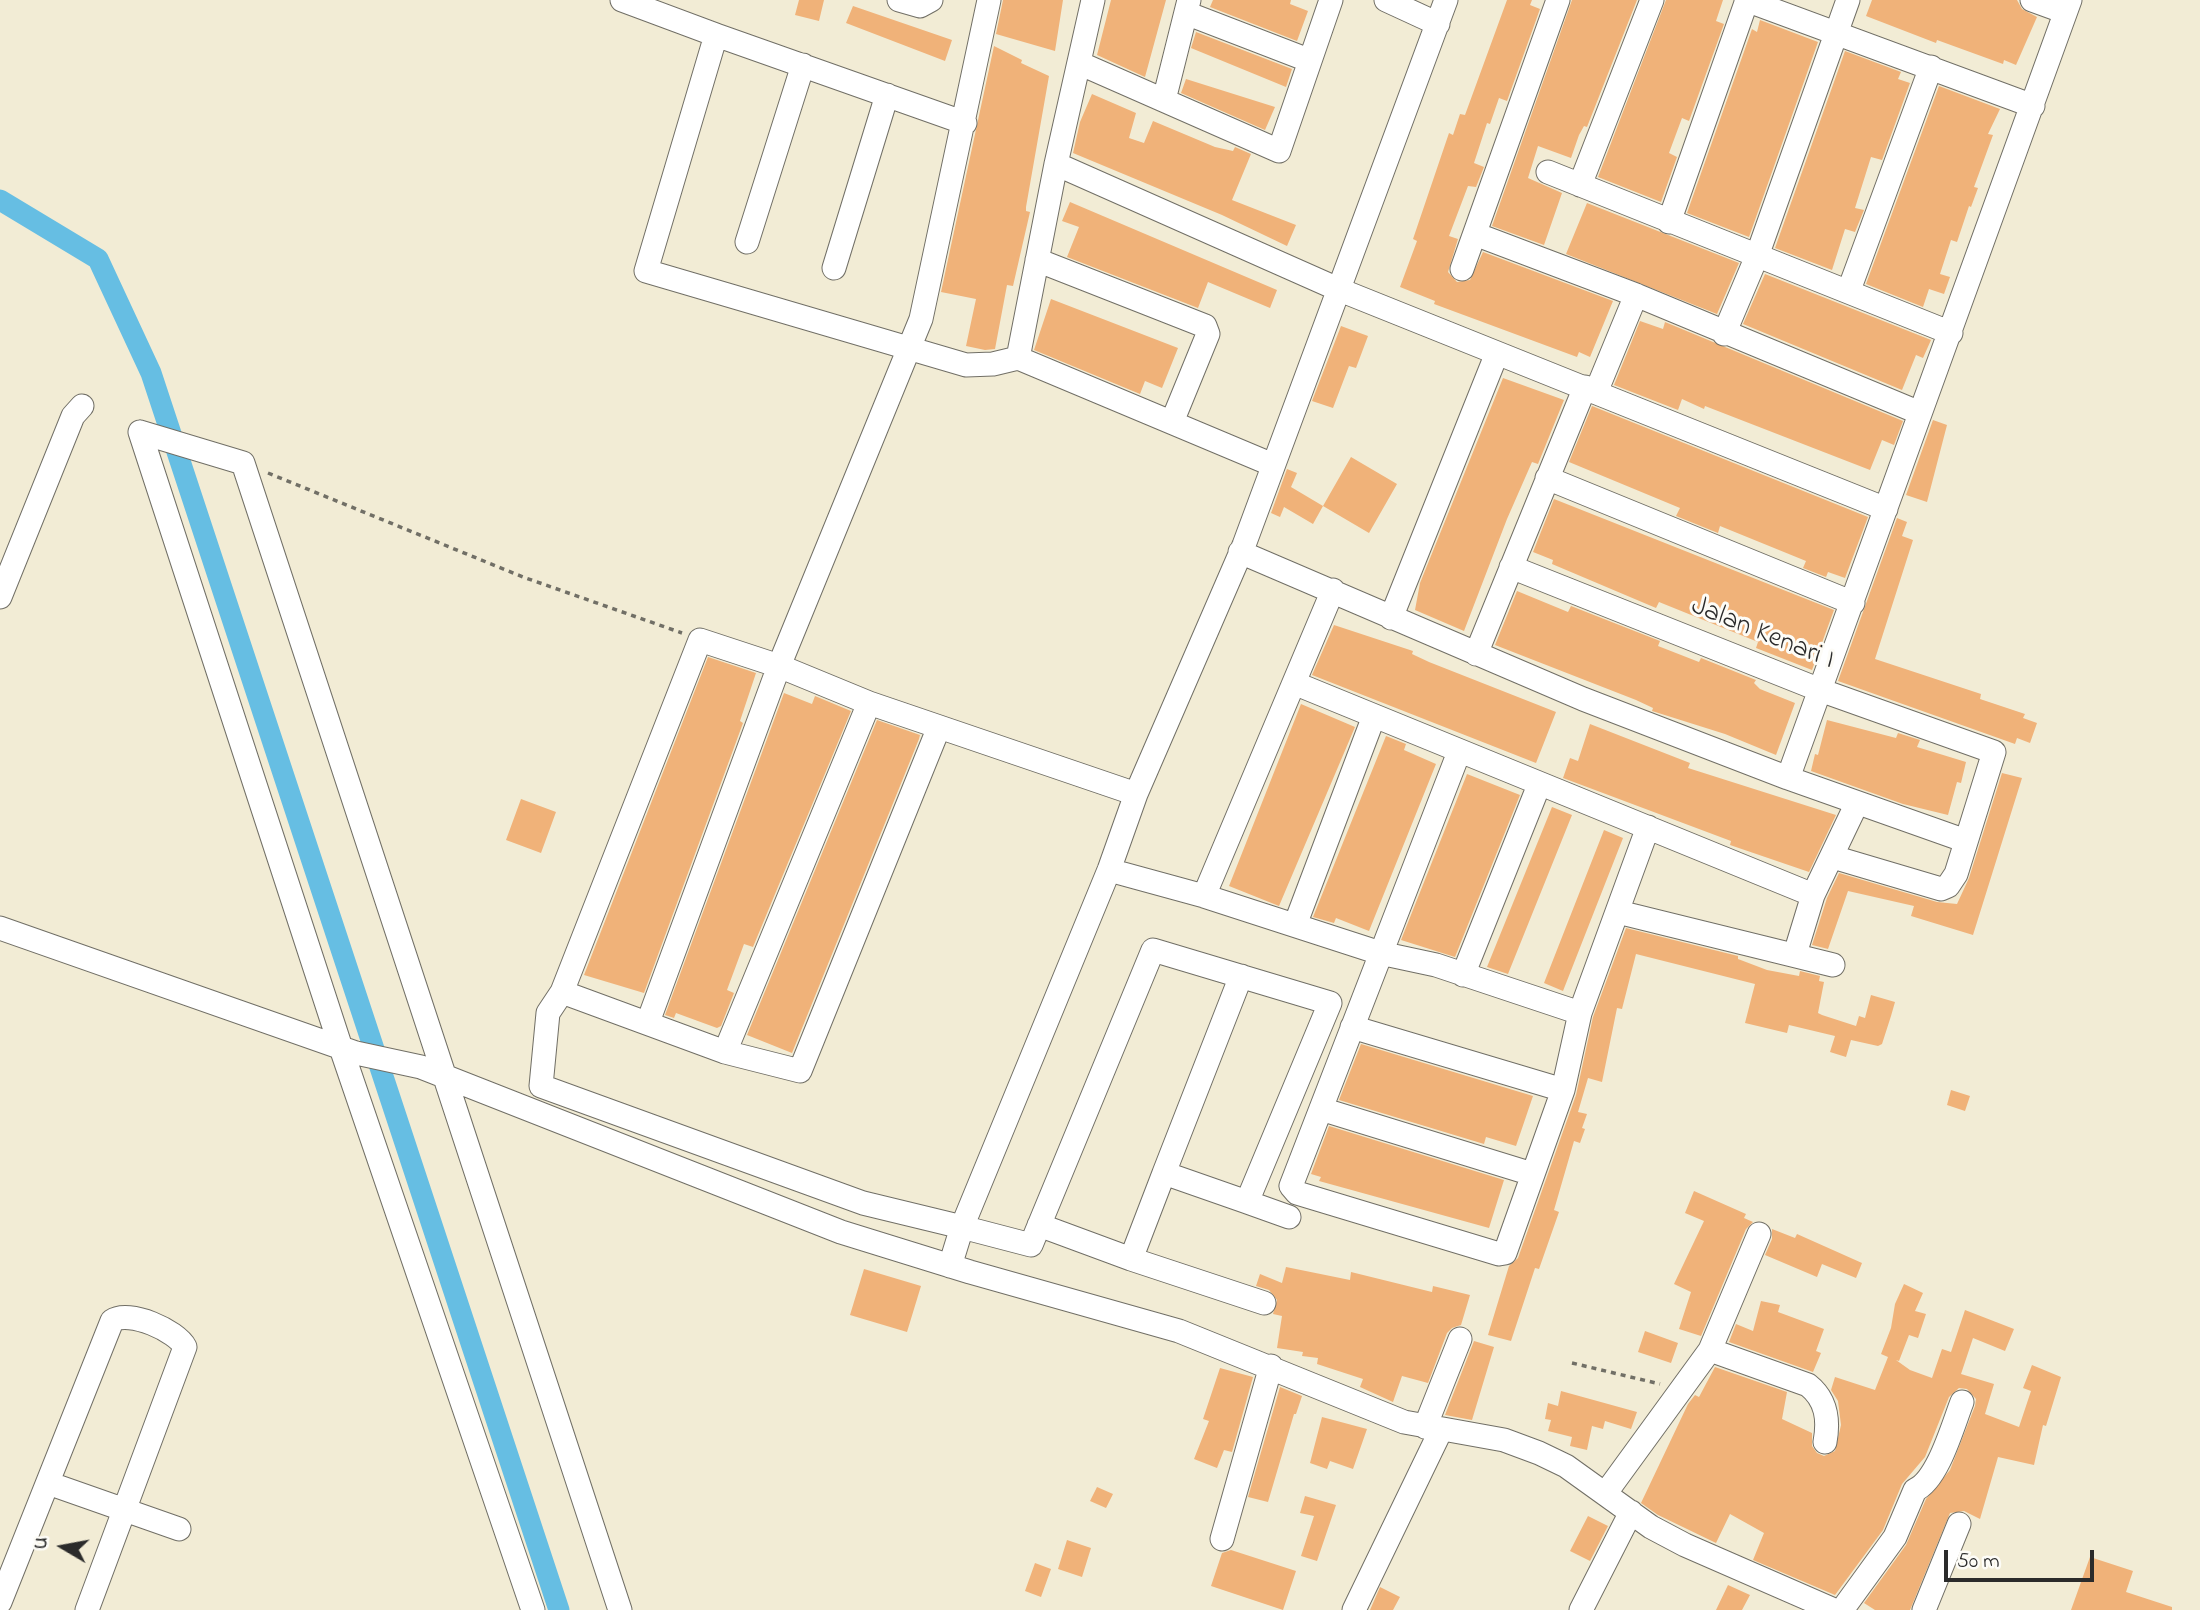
<!DOCTYPE html>
<html>
<head>
<meta charset="utf-8">
<style>
  body { margin:0 }
  #map { position:relative; width:2200px; height:1610px; overflow:hidden; background:#f2ecd5; font-family:"Indie Flower",sans-serif }
  canvas { display:block }
  .north { position:absolute; left:28px; top:1512px; width:70px; height:70px; -webkit-text-stroke:5px #fdfcf7; paint-order:stroke; rotate:280deg; font-size:19px; font-weight:700; line-height:28px; text-align:center; color:#2b2b2b }
  .north::after { content:''; display:block; margin:auto; width:24px; height:32px; background:#2b2b2b; clip-path:polygon(50% 0,100% 100%,50% 72%,0 100%) }
  .scale { position:absolute; left:1944px; top:1550px; width:150px; height:32px; box-sizing:border-box; border:4px solid #2b2b2b; border-top:0; padding-left:9px; font-size:21px; line-height:24px; white-space:nowrap; color:#2b2b2b; -webkit-text-stroke:5px #fdfcf7; paint-order:stroke }
</style>
</head>
<body>
<div id="map">
<canvas width="2200" height="1610"></canvas>
<div class="north">U</div>
<div class="scale">50 m</div>
</div>
<script>
const g = document.querySelector('canvas').getContext('2d');
g.lineJoin = 'round';
function trace(path, color, width, dash) { g.strokeStyle = color; g.lineWidth = width; g.lineCap = dash ? 'butt' : 'round'; g.setLineDash(dash || []); g.stroke(path); }
function fillPath(path, color) { g.fillStyle = color; g.fill(path, 'evenodd'); }
function drawText(font, color, halo, rows, align = 'center') {
  g.font = font + ' "Indie Flower",sans-serif'; g.lineWidth = 6; g.setLineDash([]); g.textBaseline = 'middle'; g.strokeStyle = halo; g.fillStyle = color; for (const [text, x, y, turn = 0] of rows) {
    g.save(); g.translate(x, y); g.rotate((+turn || 0) * Math.PI / 180); g.textAlign = isNaN(turn) ? turn : align; if (halo) g.strokeText(text, 0, 0); g.fillText(text, 0, 0); g.restore();
  }
}
const canal = new Path2D(`
  M 0,200 L 98,259 L 151,373 L 559,1610`);
const building = new Path2D(`
  M 799,0 L 824,0 L 819,21 L 795,15 Z
  M 1003,0 L 1063,0 L 1055,51 L 996,34 Z
  M 1111,0 L 1166,0 L 1145,77 L 1097,55 Z
  M 1213,0 L 1291,0 L 1290,4 L 1308,11 L 1297,41 L 1210,7 Z
  M 1507,0 L 1532,0 L 1530,5 L 1540,9 L 1507,101 L 1499,98 L 1490,124 L 1487,123 L 1474,163 L 1484,167 L 1476,187 L 1468,186 L 1449,236 L 1458,239 L 1448,272 L 1457,282 L 1470,280 L 1483,252 L 1613,301 L 1590,357 L 1579,352 L 1577,357 L 1434,304 L 1435,301 L 1400,287 L 1417,241 L 1413,239 L 1449,133 L 1453,135 L 1460,114 L 1465,115 Z
  M 1572,0 L 1637,0 L 1587,127 L 1584,126 L 1579,135 L 1571,158 L 1538,146 L 1528,178 L 1562,193 L 1544,245 L 1492,226 Z
  M 1666,0 L 1723,0 L 1716,21 L 1724,24 L 1689,121 L 1682,118 L 1669,153 L 1677,157 L 1661,202 L 1598,177 Z
  M 1872,0 L 2017,0 L 2022,9 L 2037,17 L 2016,65 L 2004,60 L 2003,64 L 1937,40 L 1936,43 L 1866,16 Z
  M 853,6 L 952,40 L 945,61 L 846,23 Z
  M 1760,20 L 1818,42 L 1749,237 L 1687,213 L 1752,29 L 1757,32 Z
  M 1196,32 L 1292,69 L 1286,87 L 1191,48 Z
  M 994,46 L 1022,60 L 1021,63 L 1049,76 L 1026,207 L 1026,211 L 1030,212 L 1013,286 L 1007,285 L 995,349 L 985,350 L 966,346 L 976,299 L 941,292 Z
  M 1845,51 L 1901,72 L 1898,79 L 1910,83 L 1882,160 L 1871,157 L 1855,208 L 1864,210 L 1855,232 L 1845,229 L 1832,270 L 1775,248 Z
  M 1186,79 L 1275,107 L 1265,130 L 1181,93 Z
  M 1939,86 L 2000,109 L 1988,134 L 1993,135 L 1974,187 L 1978,188 L 1971,207 L 1969,206 L 1957,242 L 1951,240 L 1940,274 L 1950,277 L 1944,294 L 1929,289 L 1923,307 L 1866,284 Z
  M 1092,94 L 1136,113 L 1129,138 L 1144,143 L 1153,121 L 1215,147 L 1233,151 L 1235,147 L 1251,154 L 1232,200 L 1296,225 L 1287,246 L 1222,215 L 1073,153 L 1080,122 Z
  M 1070,202 L 1277,290 L 1270,308 L 1208,282 L 1198,308 L 1067,257 L 1079,227 L 1062,221 Z
  M 1587,203 L 1739,263 L 1717,314 L 1566,254 Z
  M 1765,274 L 1931,340 L 1923,358 L 1916,355 L 1902,390 L 1743,324 Z
  M 1051,299 L 1178,348 L 1162,388 L 1145,381 L 1140,394 L 1034,350 Z
  M 1640,321 L 1663,329 L 1665,322 L 1903,421 L 1894,445 L 1882,440 L 1870,470 L 1705,406 L 1704,409 L 1682,399 L 1678,410 L 1614,385 Z
  M 1341,326 L 1368,336 L 1356,368 L 1349,366 L 1333,408 L 1312,401 Z
  M 1503,378 L 1564,400 L 1538,464 L 1532,462 L 1507,519 L 1464,631 L 1415,610 L 1420,583 Z
  M 1592,406 L 1868,517 L 1845,578 L 1828,572 L 1826,577 L 1803,568 L 1806,561 L 1720,526 L 1718,533 L 1676,516 L 1680,508 L 1569,462 Z
  M 1933,420 L 1947,425 L 1927,502 L 1906,495 Z
  M 1351,457 L 1397,484 L 1369,533 L 1323,506 Z
  M 1287,469 L 1297,473 L 1291,487 L 1323,506 L 1313,524 L 1284,507 L 1280,517 L 1271,513 Z
  M 1554,499 L 1834,610 L 1812,670 L 1756,648 L 1758,642 L 1659,602 L 1656,608 L 1552,564 L 1553,560 L 1533,552 Z
  M 1897,518 L 1907,522 L 1902,536 L 1913,540 L 1875,659 L 1981,694 L 1980,699 L 2025,714 L 2023,718 L 2037,723 L 2030,743 L 2017,738 L 2015,744 L 1838,681 Z
  M 1517,591 L 1568,612 L 1571,606 L 1660,641 L 1658,646 L 1699,662 L 1701,658 L 1756,680 L 1754,683 L 1760,689 L 1795,703 L 1776,755 L 1725,734 L 1652,711 L 1653,708 L 1636,700 L 1495,645 Z
  M 1334,625 L 1413,651 L 1412,654 L 1429,662 L 1556,712 L 1536,763 L 1312,675 Z
  M 708,657 L 756,673 L 740,721 L 743,723 L 644,993 L 584,975 Z
  M 784,693 L 812,704 L 815,696 L 851,711 L 753,947 L 744,944 L 727,990 L 734,993 L 721,1026 L 717,1028 L 676,1013 L 674,1018 L 665,1015 Z
  M 1301,704 L 1355,727 L 1279,906 L 1229,886 Z
  M 877,720 L 920,735 L 919,739 L 792,1053 L 747,1035 Z
  M 1827,720 L 1896,738 L 1898,733 L 1920,740 L 1917,747 L 1966,762 L 1961,783 L 1957,782 L 1948,815 L 1903,804 L 1811,771 L 1815,754 L 1818,755 Z
  M 1590,724 L 1690,763 L 1688,768 L 1836,815 L 1809,872 L 1730,845 L 1731,841 L 1563,778 L 1570,758 L 1578,761 Z
  M 1386,736 L 1406,744 L 1404,750 L 1436,764 L 1369,931 L 1336,918 L 1334,923 L 1313,917 Z
  M 2002,773 L 2022,778 L 1973,935 L 1911,916 L 1914,906 L 1848,891 L 1828,949 L 1812,945 L 1827,898 L 1839,873 L 1937,902 L 1957,904 L 1969,878 Z
  M 1467,774 L 1520,795 L 1455,957 L 1401,940 Z
  M 521,799 L 556,812 L 541,853 L 506,840 Z
  M 1552,807 L 1572,815 L 1508,974 L 1487,967 Z
  M 1604,830 L 1623,838 L 1563,991 L 1544,983 Z
  M 1626,928 L 1738,956 L 1738,959 L 1767,970 L 1799,976 L 1800,971 L 1820,976 L 1819,981 L 1824,982 L 1818,1013 L 1822,1015 L 1856,1026 L 1859,1016 L 1865,1018 L 1871,995 L 1895,1002 L 1891,1016 L 1882,1044 L 1878,1046 L 1851,1040 L 1846,1057 L 1830,1052 L 1835,1036 L 1789,1025 L 1787,1033 L 1745,1023 L 1755,984 L 1636,954 L 1622,1009 L 1617,1008 L 1602,1082 L 1588,1078 L 1578,1112 L 1587,1114 L 1582,1128 L 1585,1129 L 1580,1143 L 1574,1141 L 1554,1210 L 1559,1212 L 1539,1269 L 1535,1268 L 1511,1341 L 1488,1335 L 1509,1266 L 1518,1258 L 1576,1095 L 1593,1017 Z
  M 1361,1044 L 1533,1096 L 1516,1146 L 1486,1137 L 1484,1144 L 1339,1100 Z
  M 1951,1090 L 1970,1096 L 1965,1111 L 1947,1105 Z
  M 1329,1126 L 1504,1180 L 1489,1228 L 1319,1181 L 1321,1177 L 1311,1174 Z
  M 1694,1191 L 1746,1214 L 1744,1218 L 1753,1222 L 1746,1229 L 1701,1336 L 1679,1329 L 1691,1292 L 1674,1284 L 1704,1221 L 1685,1213 Z
  M 1772,1229 L 1795,1238 L 1797,1234 L 1862,1263 L 1856,1278 L 1822,1264 L 1817,1277 L 1765,1255 L 1772,1239 Z
  M 1286,1267 L 1350,1280 L 1351,1272 L 1432,1292 L 1433,1286 L 1470,1295 L 1461,1325 L 1452,1328 L 1447,1333 L 1428,1383 L 1402,1376 L 1393,1402 L 1360,1387 L 1363,1379 L 1317,1364 L 1318,1358 L 1302,1356 L 1303,1352 L 1277,1348 L 1282,1316 L 1273,1314 L 1277,1300 L 1269,1290 L 1256,1286 L 1260,1274 L 1282,1283 Z
  M 864,1269 L 921,1286 L 907,1332 L 850,1315 Z
  M 1904,1284 L 1923,1293 L 1915,1311 L 1926,1314 L 1918,1338 L 1909,1335 L 1899,1361 L 1896,1360 L 1910,1370 L 1932,1378 L 1942,1349 L 1951,1352 L 1965,1310 L 2014,1329 L 2005,1351 L 1973,1338 L 1961,1374 L 1994,1384 L 1985,1414 L 2019,1427 L 2031,1391 L 2023,1388 L 2032,1365 L 2061,1377 L 2046,1426 L 2043,1425 L 2034,1465 L 1998,1457 L 1980,1519 L 1964,1511 L 1950,1513 L 1910,1610 L 1875,1610 L 1864,1603 L 1906,1545 L 1926,1499 L 1950,1470 L 1975,1406 L 1976,1399 L 1967,1389 L 1959,1388 L 1949,1397 L 1925,1457 L 1902,1484 L 1883,1530 L 1835,1595 L 1753,1560 L 1764,1533 L 1730,1514 L 1716,1543 L 1658,1515 L 1641,1503 L 1688,1404 L 1695,1395 L 1699,1397 L 1715,1367 L 1787,1392 L 1782,1419 L 1812,1433 L 1812,1446 L 1817,1453 L 1824,1456 L 1835,1451 L 1841,1425 L 1838,1401 L 1831,1390 L 1835,1377 L 1875,1390 L 1888,1357 L 1881,1354 L 1891,1328 L 1895,1304 Z
  M 1761,1301 L 1780,1305 L 1778,1312 L 1824,1329 L 1816,1351 L 1821,1353 L 1813,1372 L 1729,1342 L 1736,1324 L 1753,1331 Z
  M 1645,1331 L 1678,1343 L 1671,1363 L 1638,1352 Z
  M 1474,1341 L 1494,1347 L 1472,1420 L 1445,1415 Z
  M 1220,1368 L 1253,1377 L 1232,1452 L 1224,1450 L 1217,1468 L 1194,1459 L 1209,1421 L 1203,1419 Z
  M 1280,1387 L 1302,1396 L 1296,1414 L 1294,1414 L 1268,1502 L 1248,1497 Z
  M 1561,1391 L 1637,1412 L 1631,1429 L 1605,1421 L 1603,1429 L 1592,1426 L 1587,1450 L 1570,1446 L 1572,1437 L 1548,1431 L 1551,1420 L 1545,1419 L 1548,1403 L 1558,1406 Z
  M 1322,1417 L 1367,1429 L 1353,1469 L 1330,1461 L 1327,1469 L 1310,1463 Z
  M 1097,1487 L 1113,1494 L 1106,1508 L 1090,1501 Z
  M 1305,1496 L 1336,1505 L 1317,1561 L 1301,1556 L 1314,1516 L 1300,1513 Z
  M 1588,1516 L 1608,1526 L 1590,1561 L 1570,1551 Z
  M 1067,1540 L 1091,1548 L 1082,1577 L 1058,1569 Z
  M 1231,1550 L 1296,1571 L 1283,1610 L 1211,1586 L 1222,1553 Z
  M 2090,1557 L 2133,1571 L 2126,1592 L 2172,1607 L 2172,1610 L 2071,1610 Z
  M 1035,1563 L 1051,1569 L 1041,1597 L 1025,1591 Z
  M 1728,1585 L 1750,1595 L 1742,1610 L 1716,1610 Z
  M 1380,1587 L 1400,1597 L 1393,1610 L 1370,1610 Z`);
const path = new Path2D(`
  M 268,473 L 523,577 L 682,633
  M 1572,1363 L 1660,1384`);
const street = new Path2D(`
  M 622,0 L 716,35
  M 899,0 L 920,6 L 931,0
  M 1386,0 L 1438,24
  M 1746,0 L 2033,106
  M 2032,0 L 2065,12
  M 1186,13 L 1308,60
  M 1079,63 L 1279,151 L 1331,0
  M 1164,100 L 1189,0
  M 965,123 L 716,35 L 646,271 L 966,365 L 993,364 L 1018,358 L 1273,465
  M 1056,164 L 1340,290 L 1886,509
  M 1548,172 L 1951,333
  M 1580,185 L 1652,0
  M 1669,222 L 1747,0
  M 1475,234 L 1636,295 L 1920,413
  M 747,242 L 803,65
  M 1037,260 L 1205,326 L 1208,334 L 1172,422
  M 834,268 L 887,95
  M 1462,269 L 1558,0
  M 1849,290 L 1931,67
  M 1724,334 L 1757,256 L 1848,0
  M 1018,358 L 1056,164 L 1093,0
  M 1596,392 L 1636,295
  M 140,432 L 243,463 L 620,1610
  M 140,432 L 341,1048 L 533,1610
  M 1547,478 L 1853,603
  M 1240,552 L 1583,699 L 1788,778 L 1966,841
  M 1511,567 L 1820,690 L 1994,752 L 1956,874 L 1948,886 L 1941,889 L 1833,857
  M 0,597 L 73,416 L 82,406
  M 1391,618 L 1497,353
  M 1476,654 L 1585,387
  M 1294,683 L 1813,895
  M 939,727 L 800,1071 L 725,1052 L 562,992 L 700,640 L 779,666 L 869,703 L 1136,794
  M 1459,752 L 1291,1186 L 1297,1193 L 1499,1254 L 1505,1253 L 1563,1090 L 1580,1013 L 1648,827
  M 1788,778 L 2070,0
  M 1109,870 L 1204,896 L 1380,953 L 1436,965 L 1580,1013
  M 1204,896 L 1333,590
  M 1618,912 L 1833,965
  M 1295,925 L 1374,716
  M 0,928 L 356,1053 L 421,1067 L 841,1232 L 970,1272 L 1179,1331 L 1404,1422 L 1504,1440 L 1539,1453 L 1566,1466 L 1651,1527 L 1685,1545 L 1834,1610
  M 1795,954 L 1813,895 L 1857,803
  M 1463,975 L 1539,785
  M 562,992 L 548,1013 L 541,1086 L 863,1203 L 962,1227 L 1109,870 L 1136,794 L 1244,545 L 1446,0
  M 648,1022 L 779,666 L 921,319 L 989,0
  M 1352,1027 L 1563,1090
  M 725,1052 L 869,703
  M 1321,1109 L 1532,1174
  M 1247,1202 L 1289,1217
  M 1039,1225 L 1131,1259 L 1164,1173
  M 1131,1259 L 1264,1303
  M 950,1266 L 962,1227 L 1031,1245 L 1153,950 L 1330,1003 L 1247,1202 L 1164,1173 L 1241,976
  M 1710,1350 L 1808,1385 C 1827,1400 1829,1420 1825,1442
  M 1425,1427 L 1460,1339
  M 48,1483 L 179,1529
  M 1605,1494 L 1710,1350 L 1759,1234
  M 1222,1539 L 1271,1366
  M 0,1602 L 112,1321 C 129,1309 177,1331 185,1347 L 87,1610
  M 1354,1610 L 1441,1430
  M 1581,1610 L 1631,1512
  M 1842,1610 L 1895,1537 L 1915,1490 C 1938,1480 1953,1425 1962,1402
  M 1924,1610 L 1959,1524`);
const streetNames = [
  ["Jalan Kenari I",1762,635,22]
];
trace(canal, '#66bee3', 21);
fillPath(building, '#f0b279');
trace(street, '#716f66', 25);
trace(path, '#716f66', 3.5, [5, 5]);
trace(street, '#fff', 23);
drawText('28px', '#2b2b2b', '#fdfcf7', streetNames);
</script>
</body>
</html>
